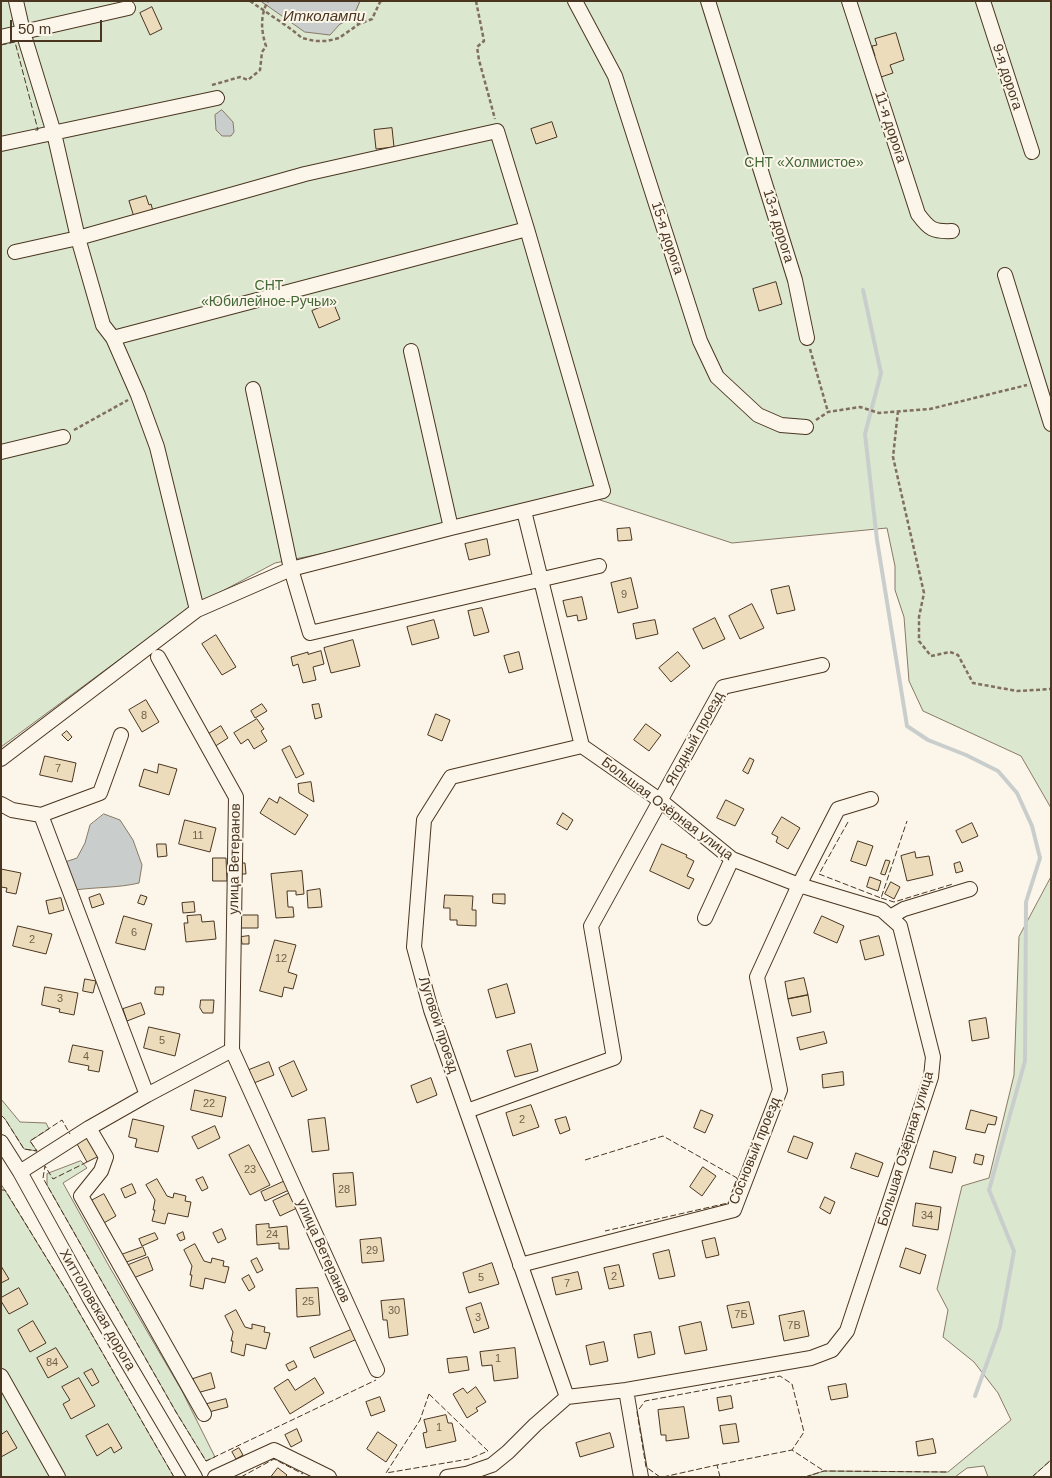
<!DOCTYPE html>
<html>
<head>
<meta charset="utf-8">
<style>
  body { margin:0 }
  #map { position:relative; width:1052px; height:1478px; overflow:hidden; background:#fbf6e9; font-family:Helvetica,sans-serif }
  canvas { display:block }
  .frame { position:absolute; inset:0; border:2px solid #4a3520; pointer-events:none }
  .scale { position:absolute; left:10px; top:20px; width:92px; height:22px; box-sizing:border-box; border:2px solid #4a3520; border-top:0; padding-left:6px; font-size:15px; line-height:18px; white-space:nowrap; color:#4a3520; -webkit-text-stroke:4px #fbf6e9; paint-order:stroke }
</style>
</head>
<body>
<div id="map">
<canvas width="1052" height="1478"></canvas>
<div class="frame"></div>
<div class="scale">50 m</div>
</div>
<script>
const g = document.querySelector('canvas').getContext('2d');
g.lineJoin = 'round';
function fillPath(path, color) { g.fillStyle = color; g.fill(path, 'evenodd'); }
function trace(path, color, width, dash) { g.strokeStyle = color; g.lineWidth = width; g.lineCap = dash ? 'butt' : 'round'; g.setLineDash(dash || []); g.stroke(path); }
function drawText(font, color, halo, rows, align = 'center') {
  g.font = font + ' Helvetica,sans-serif'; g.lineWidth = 4; g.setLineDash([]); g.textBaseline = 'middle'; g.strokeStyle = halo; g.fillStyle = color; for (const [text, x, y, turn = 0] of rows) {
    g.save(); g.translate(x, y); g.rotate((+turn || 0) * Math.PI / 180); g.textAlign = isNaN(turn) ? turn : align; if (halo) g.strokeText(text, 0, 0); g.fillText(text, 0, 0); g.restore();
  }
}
const green = new Path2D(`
  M 1,1 L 261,1 L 266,5 L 340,24 L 353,17 L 360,1 L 1051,1 L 1051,808 L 1021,756 L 923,711 L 909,681 L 904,617 L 895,590 L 895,566 L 887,528 L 732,543 L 597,499 L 275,563 L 185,611 L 1,747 Z
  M 1051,877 L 1051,1460 L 1032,1477 L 988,1477 L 984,1466 L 967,1468 L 955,1477 L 805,1477 L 824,1471 L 948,1472 L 1011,1420 L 998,1393 L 974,1362 L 943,1337 L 948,1310 L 937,1289 L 962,1186 L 989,1178 L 1014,1075 L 1019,937 Z
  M 1,1099 L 20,1122 L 46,1123 L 49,1129 L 30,1141 L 37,1151 L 24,1149 L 5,1119 L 1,1115 Z
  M 81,1161 L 87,1168 L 63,1183 L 109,1266 L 182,1391 L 215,1457 L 206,1461 L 176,1412 L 47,1185 L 47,1174 Z
  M 1,1184 L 68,1293 L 174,1477 L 1,1477 Z`);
const water = new Path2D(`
  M 261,1 L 360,1 L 353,17 L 340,24 L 330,35 L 305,32 Z
  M 222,110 L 233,122 L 234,132 L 231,136 L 222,136 L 216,130 L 215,115 Z
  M 104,814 L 120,820 L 133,840 L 142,865 L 139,883 C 118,888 96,887 75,890 L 65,862 L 77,858 L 85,843 L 90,825 Z`);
const stream = new Path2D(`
  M 863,290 L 881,373 L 865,434 L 877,540 L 907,726 L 928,740 L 966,755 L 998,771 L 1017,793 L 1032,826 L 1040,858 L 1026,902 L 1025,1061 L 989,1190 L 1014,1251 L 1000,1327 L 975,1396`);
const building = new Path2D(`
  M 152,7 L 162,29 L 150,35 L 140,13 Z
  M 896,33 L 904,60 L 890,65 L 893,73 L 881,77 L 878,69 L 869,58 L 875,56 L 872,46 L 877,45 L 875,39 Z
  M 552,122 L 557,137 L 536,144 L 531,129 Z
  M 392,128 L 394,147 L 376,149 L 374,130 Z
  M 146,196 L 149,205 L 151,204 L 153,211 L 134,217 L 129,201 Z
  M 776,282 L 782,304 L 759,311 L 753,289 Z
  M 333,302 L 340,319 L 319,328 L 312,311 Z
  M 630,528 L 632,540 L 618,541 L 617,529 Z
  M 487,539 L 490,555 L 469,560 L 465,544 Z
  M 631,578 L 638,608 L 618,613 L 611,583 Z
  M 789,586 L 795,610 L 777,614 L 771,590 Z
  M 582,597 L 587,619 L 578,621 L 577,615 L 567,617 L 563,601 Z
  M 752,604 L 764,628 L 740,639 L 729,616 Z
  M 482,608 L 489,632 L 474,636 L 468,611 Z
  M 715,618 L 725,639 L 703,649 L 693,629 Z
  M 434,620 L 439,638 L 412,645 L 407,627 Z
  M 655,620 L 658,634 L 636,639 L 633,624 Z
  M 216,635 L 236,667 L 222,675 L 202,644 Z
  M 353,640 L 360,666 L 331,673 L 324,648 Z
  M 321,651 L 324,664 L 313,667 L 316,680 L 303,683 L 298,664 L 293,666 L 291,657 L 308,652 L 308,654 Z
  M 519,652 L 523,669 L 509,673 L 504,656 Z
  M 678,652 L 690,666 L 671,682 L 659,668 Z
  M 146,700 L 159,722 L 142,732 L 129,710 Z
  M 262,704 L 267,711 L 255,718 L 251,711 Z
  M 319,704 L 322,717 L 315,719 L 312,705 Z
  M 436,714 L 450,720 L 442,741 L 428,735 Z
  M 257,719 L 264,729 L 261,731 L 267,741 L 254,749 L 248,739 L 241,744 L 234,733 Z
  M 646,724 L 661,735 L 649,751 L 634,740 Z
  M 221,726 L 228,738 L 214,747 L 207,735 Z
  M 67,731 L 72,737 L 68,741 L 62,735 Z
  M 290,746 L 304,774 L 296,778 L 282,750 Z
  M 45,756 L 76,763 L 72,782 L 40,775 Z
  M 750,758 L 754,760 L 748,774 L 743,771 Z
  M 159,764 L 177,769 L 169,795 L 139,786 L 144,769 L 157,773 Z
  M 311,782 L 314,802 L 299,793 L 298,784 Z
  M 280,797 L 308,815 L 295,835 L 260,813 L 269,798 L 277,803 Z
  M 726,800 L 744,809 L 735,826 L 717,818 Z
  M 563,813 L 573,820 L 567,830 L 557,824 Z
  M 782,817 L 800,828 L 788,849 L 776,842 L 778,837 L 772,834 Z
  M 185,820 L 216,828 L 210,852 L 179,844 Z
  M 972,823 L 978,836 L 962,843 L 956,831 Z
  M 858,841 L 873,846 L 866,866 L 851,861 Z
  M 157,844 L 166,844 L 167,856 L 158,857 Z
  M 662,844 L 687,855 L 686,857 L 694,861 L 687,876 L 694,879 L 689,889 L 650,871 Z
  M 915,852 L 916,858 L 929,856 L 933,875 L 907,881 L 901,856 Z
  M 213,858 L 226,858 L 227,881 L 213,881 Z
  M 886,860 L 890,861 L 885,875 L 881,874 Z
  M 960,862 L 963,871 L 956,873 L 954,864 Z
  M 238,863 L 245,863 L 246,874 L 239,874 Z
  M 1,869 L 21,873 L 16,894 L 6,892 L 7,888 L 1,887 Z
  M 302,871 L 304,894 L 296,895 L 296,891 L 287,891 L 288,907 L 293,907 L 294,917 L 276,918 L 271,874 Z
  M 870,877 L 881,881 L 878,891 L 867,887 Z
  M 891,882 L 900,887 L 894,899 L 885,894 Z
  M 320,889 L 322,907 L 308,908 L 307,891 Z
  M 100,894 L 104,904 L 92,908 L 89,898 Z
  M 493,894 L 505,894 L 505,904 L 493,903 Z
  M 141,895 L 147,897 L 144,905 L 138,903 Z
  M 445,895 L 473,896 L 472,910 L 476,910 L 476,926 L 457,925 L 457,920 L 450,920 L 450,908 L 444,908 Z
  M 61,898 L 64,910 L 49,914 L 46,901 Z
  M 194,902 L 195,912 L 183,913 L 182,903 Z
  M 201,915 L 202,922 L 214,921 L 216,939 L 186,942 L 184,923 L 188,923 L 187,916 Z
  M 239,915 L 258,915 L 258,928 L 240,928 Z
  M 124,916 L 152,924 L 145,950 L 116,943 Z
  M 822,916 L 844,926 L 837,943 L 814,933 Z
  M 18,926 L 52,934 L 46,954 L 13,946 Z
  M 249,936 L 249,944 L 242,944 L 241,937 Z
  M 879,936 L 884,955 L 865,960 L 860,941 Z
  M 275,940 L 296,945 L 288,972 L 297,975 L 293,989 L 284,987 L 282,997 L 260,991 Z
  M 804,978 L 808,995 L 788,999 L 785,982 Z
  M 85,979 L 96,981 L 93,993 L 83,991 Z
  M 507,984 L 515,1013 L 496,1018 L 488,990 Z
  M 45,987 L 78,993 L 74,1015 L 59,1012 L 60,1009 L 42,1005 Z
  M 156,987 L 164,987 L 163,995 L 155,994 Z
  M 808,995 L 811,1012 L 792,1016 L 788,999 Z
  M 201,1000 L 214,1000 L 213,1013 L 203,1013 L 200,1008 Z
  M 141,1003 L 145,1014 L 127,1021 L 123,1009 Z
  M 986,1018 L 989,1038 L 972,1041 L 969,1021 Z
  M 149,1027 L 180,1034 L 175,1056 L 144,1048 Z
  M 824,1032 L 827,1043 L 800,1050 L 797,1038 Z
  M 531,1044 L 538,1071 L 515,1077 L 507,1051 Z
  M 73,1045 L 103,1051 L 99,1072 L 88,1070 L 89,1066 L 69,1062 Z
  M 294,1061 L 307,1090 L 292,1097 L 279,1068 Z
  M 269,1062 L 274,1075 L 254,1083 L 249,1070 Z
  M 843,1072 L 844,1085 L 823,1088 L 822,1075 Z
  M 431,1078 L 437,1095 L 417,1103 L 411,1086 Z
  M 195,1090 L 226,1097 L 222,1117 L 191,1110 Z
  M 531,1105 L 539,1127 L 513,1136 L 506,1113 Z
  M 701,1110 L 713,1115 L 705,1133 L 694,1128 Z
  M 971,1110 L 997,1117 L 995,1125 L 988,1124 L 985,1133 L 966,1129 Z
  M 566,1117 L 570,1130 L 560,1134 L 555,1120 Z
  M 325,1118 L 329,1150 L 312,1152 L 308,1120 Z
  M 133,1119 L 164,1126 L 158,1152 L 135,1147 L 137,1139 L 129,1137 Z
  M 215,1126 L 220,1138 L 198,1149 L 192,1137 Z
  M 88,1136 L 99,1156 L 87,1162 L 76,1142 Z
  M 794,1136 L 813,1143 L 807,1159 L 788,1152 Z
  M 249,1145 L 270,1185 L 250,1195 L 229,1155 Z
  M 934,1151 L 956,1157 L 952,1173 L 930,1168 Z
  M 856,1153 L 883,1163 L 878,1177 L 851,1168 Z
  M 976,1154 L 984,1156 L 982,1165 L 974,1163 Z
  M 703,1167 L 716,1176 L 702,1196 L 690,1187 Z
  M 353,1173 L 356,1205 L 336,1207 L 333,1174 Z
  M 203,1177 L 208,1188 L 202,1191 L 196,1180 Z
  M 157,1179 L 167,1196 L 173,1198 L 174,1193 L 186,1196 L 185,1201 L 191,1202 L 188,1217 L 168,1213 L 165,1224 L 152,1221 L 155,1210 L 153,1210 L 155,1200 L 146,1185 Z
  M 285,1181 L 289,1190 L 265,1201 L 261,1192 Z
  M 132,1184 L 136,1193 L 125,1198 L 121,1189 Z
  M 290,1193 L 297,1208 L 280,1216 L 273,1201 Z
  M 104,1194 L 116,1216 L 102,1224 L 89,1202 Z
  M 825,1197 L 835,1202 L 830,1214 L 820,1208 Z
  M 916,1203 L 941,1207 L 938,1230 L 913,1226 Z
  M 269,1224 L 269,1228 L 287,1226 L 289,1249 L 279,1249 L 279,1243 L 257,1245 L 256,1225 Z
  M 222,1229 L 226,1239 L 218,1243 L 213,1233 Z
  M 183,1232 L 185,1239 L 180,1241 L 177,1235 Z
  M 155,1233 L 158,1239 L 142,1246 L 139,1239 Z
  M 381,1238 L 384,1261 L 362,1263 L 360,1240 Z
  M 715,1238 L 719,1255 L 706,1258 L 702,1241 Z
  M 195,1244 L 204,1261 L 211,1263 L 212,1258 L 224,1261 L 223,1266 L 229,1267 L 225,1283 L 205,1278 L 203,1289 L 190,1286 L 192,1275 L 190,1275 L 192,1266 L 184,1250 Z
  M 143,1247 L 146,1255 L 124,1263 L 121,1255 Z
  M 906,1248 L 926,1255 L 920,1274 L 900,1267 Z
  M 669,1250 L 675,1276 L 659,1279 L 653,1254 Z
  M 148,1257 L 153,1270 L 131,1279 L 126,1266 Z
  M 257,1258 L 263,1270 L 257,1273 L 251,1261 Z
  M 492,1263 L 499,1284 L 469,1293 L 463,1273 Z
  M 619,1265 L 624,1286 L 609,1289 L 604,1268 Z
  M 1,1266 L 9,1279 L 1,1283 Z
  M 578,1272 L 582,1289 L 556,1295 L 552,1278 Z
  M 249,1275 L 255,1287 L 249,1291 L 242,1279 Z
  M 19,1288 L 28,1304 L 9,1314 L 1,1301 L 1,1298 Z
  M 318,1288 L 320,1315 L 297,1317 L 296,1289 Z
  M 404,1299 L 408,1335 L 389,1338 L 387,1320 L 383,1320 L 381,1301 Z
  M 749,1302 L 754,1324 L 732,1328 L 727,1306 Z
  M 481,1303 L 489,1328 L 474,1333 L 466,1308 Z
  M 236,1310 L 245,1327 L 252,1329 L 252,1324 L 265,1327 L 264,1332 L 270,1333 L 266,1349 L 246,1344 L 244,1356 L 231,1352 L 233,1341 L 231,1341 L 233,1332 L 225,1316 Z
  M 804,1311 L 809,1336 L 784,1341 L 779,1316 Z
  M 33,1321 L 46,1343 L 30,1352 L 18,1330 Z
  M 701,1322 L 707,1350 L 685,1354 L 679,1327 Z
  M 353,1329 L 357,1339 L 314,1358 L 310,1348 Z
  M 651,1332 L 655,1354 L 638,1358 L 634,1335 Z
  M 604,1342 L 608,1361 L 590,1365 L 586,1346 Z
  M 56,1348 L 68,1367 L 48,1378 L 37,1358 Z
  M 515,1348 L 518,1378 L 494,1381 L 492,1365 L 482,1366 L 480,1352 Z
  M 467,1357 L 469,1370 L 449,1373 L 447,1359 Z
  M 294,1361 L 297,1367 L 289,1371 L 286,1365 Z
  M 92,1369 L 99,1382 L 92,1386 L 84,1373 Z
  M 211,1373 L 215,1388 L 197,1393 L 193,1379 Z
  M 79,1378 L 95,1406 L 71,1419 L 63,1404 L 70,1400 L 62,1387 Z
  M 315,1378 L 324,1393 L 290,1414 L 274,1388 L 288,1379 L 295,1390 Z
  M 846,1384 L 848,1397 L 831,1400 L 828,1387 Z
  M 476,1387 L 486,1402 L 476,1408 L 478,1411 L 467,1418 L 453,1394 L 463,1388 L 467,1393 Z
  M 731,1396 L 733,1408 L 719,1411 L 717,1398 Z
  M 380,1397 L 385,1411 L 371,1416 L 366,1402 Z
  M 226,1399 L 228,1407 L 209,1412 L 207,1404 Z
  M 684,1407 L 689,1438 L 666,1441 L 666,1435 L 661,1435 L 658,1410 Z
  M 446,1415 L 448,1423 L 452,1423 L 456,1441 L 426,1448 L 423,1433 L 427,1432 L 424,1420 Z
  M 108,1424 L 122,1448 L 114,1453 L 111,1447 L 97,1456 L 86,1436 Z
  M 736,1424 L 739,1442 L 723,1444 L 720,1426 Z
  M 297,1429 L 302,1441 L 291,1447 L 285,1435 Z
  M 7,1431 L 17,1448 L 1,1457 L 1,1435 Z
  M 378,1432 L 397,1445 L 386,1462 L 367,1449 Z
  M 610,1433 L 614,1447 L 580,1457 L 576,1443 Z
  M 933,1439 L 936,1453 L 918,1456 L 916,1442 Z
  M 239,1448 L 243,1455 L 236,1459 L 232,1452 Z
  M 278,1468 L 287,1475 L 285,1477 L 271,1477 Z`);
const path = new Path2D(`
  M 250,1 L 291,29 L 302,38 L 315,41 L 327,41 L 339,38 L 359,24 L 372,19 L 380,2 L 384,1
  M 476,1 L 484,41 L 477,47 L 479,60 L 495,119
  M 353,17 L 359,24
  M 212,85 L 240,77 L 248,80 L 260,70 L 262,52 L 266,46 C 261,31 260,15 268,1
  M 810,349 L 828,412
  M 898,411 L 893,457 L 924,593 L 919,617 L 919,641 L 931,656 L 950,652 L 958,655 L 973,683 L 1017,691 L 1051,689
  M 816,420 L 828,412 L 860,407 L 879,413 L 930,409 L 1027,385
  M 74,430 L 128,400`);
const minor = new Path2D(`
  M 575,1 L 615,76 L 700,341 L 717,377 L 758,415 L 781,425 L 806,427
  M 708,1 L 795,280 L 807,338
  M 849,1 L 918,214 C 929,229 933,232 952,231
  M 983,1 L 1032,152
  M 1,37 L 128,8
  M 1,144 L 217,98
  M 15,252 L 78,238 L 305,174 L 497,131 L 527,229 L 603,491 L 451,528 L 291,569 L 197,610
  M 1005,275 L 1051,424
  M 113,338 L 527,229
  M 411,351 L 451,528
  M 253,389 L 291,569 L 310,633 L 599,566
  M 1,452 L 63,437
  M 1,759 L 197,610 L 157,447 L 138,395 L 113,338 L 103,325 L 78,238 L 54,133 L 23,32 L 16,1
  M 1,804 L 12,810 L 41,815 L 100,793 L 121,735
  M 41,815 L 147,1095
  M 890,917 L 904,909 L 970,889
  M 705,918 L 732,859
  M 232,1050 L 377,1370
  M 467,1111 L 614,1058 L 591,926 L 723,687 L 822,665
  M 89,1128 L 106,1157 L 101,1171 L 81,1196 L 204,1414
  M 1,1142 L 20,1172 L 90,1299 L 195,1477
  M 20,1172 L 89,1128 L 147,1095 L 232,1050 L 236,797 L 158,657
  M 520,1265 L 734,1210 L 780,1090 L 757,977 L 799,885 L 838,809 L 871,799
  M 1,1376 L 58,1477
  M 626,1390 L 641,1477
  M 567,1397 L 431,1010 L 414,947 L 424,820 L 451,777 L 582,746
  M 215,1477 L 274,1450 L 329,1477
  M 447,1477 L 466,1474 L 492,1465 L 508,1452 L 535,1425 L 567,1397 L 626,1390 L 811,1358 L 832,1350 L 847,1331 L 931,1077 L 933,1057 L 900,926 L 882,910 L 799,885 L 732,859 L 661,801 L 582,746 L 524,511`);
const fence = new Path2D(`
  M 1,45 L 15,42 L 38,130 L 35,130
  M 848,822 L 819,874 L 881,898 L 907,821
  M 881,898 L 894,902 L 953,884
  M 1,1115 L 5,1119 L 24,1149 L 37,1151 L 30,1141 L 62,1120 L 70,1134
  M 585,1160 L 663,1136 L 737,1178 L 728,1203 L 605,1231
  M 87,1162 L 53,1179 L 45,1166 L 43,1178 L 176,1412 L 206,1461 L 376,1380
  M 1,1190 L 5,1190 L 68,1293 L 174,1477
  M 429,1394 L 488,1451 L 469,1459 L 386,1473 L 420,1420 Z
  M 241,1477 L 274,1459 L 303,1474
  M 660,1477 L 646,1467 L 637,1412 L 645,1401 L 780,1376 L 792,1384 L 804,1432 L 792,1450
  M 663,1477 L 717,1465
  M 720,1477 L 717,1465 L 792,1450 L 824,1471
  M 805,1477 L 824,1471 L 948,1472
  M 1032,1477 L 1051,1460`);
const numberNames = [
  ["9",624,595],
  ["8",144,716],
  ["7",58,769],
  ["11",198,836],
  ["6",134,933],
  ["2",32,940],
  ["12",281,959],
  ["3",60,999],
  ["5",162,1041],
  ["4",86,1057],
  ["22",209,1104],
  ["2",522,1120],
  ["23",250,1170],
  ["28",344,1190],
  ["34",927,1216],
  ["24",272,1235],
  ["29",372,1251],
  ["2",614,1277],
  ["5",481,1278],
  ["7",567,1284],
  ["25",308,1302],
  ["30",394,1311],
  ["7Б",741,1315],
  ["3",478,1318],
  ["7В",794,1326],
  ["1",498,1359],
  ["84",52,1363],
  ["1",439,1428]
];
const streetNames = [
  ["9-я дорога",1007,77,72],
  ["11-я дорога",890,127,72],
  ["13-я дорога",778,226,73],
  ["15-я дорога",667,238,72],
  ["Ягодный проезд",695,739,-61],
  ["Большая Озёрная улица",667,809,37],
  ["улица Ветеранов",235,859,-89],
  ["Луговой проезд",438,1025,72],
  ["Большая Озёрная улица",906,1149,-73],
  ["Сосновый проезд",755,1151,-68],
  ["улица Ветеранов",323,1251,66],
  ["Хиттоловская дорога",97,1310,60]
];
const parkNames = [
  ["СНТ «Холмистое»",804,163],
  ["СНТ",269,286],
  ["«Юбилейное-Ручьи»",269,302]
];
const waterNames = [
  ["Итколампи",324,17]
];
fillPath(green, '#dce7d0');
trace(green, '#887966', 1);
fillPath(water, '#c9cecd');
trace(water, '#887966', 1);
trace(stream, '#c9cecd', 4);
fillPath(building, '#ecdcbc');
trace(building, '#4a3520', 1);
trace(minor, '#4a3520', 16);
trace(path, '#7f6f5c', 2.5, [4, 2.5]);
trace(minor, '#fbf6e9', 14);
trace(fence, '#4a3520', 1, [6, 2.5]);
drawText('11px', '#725f47', null, numberNames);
drawText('14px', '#4a3520', '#fbf6e9', streetNames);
drawText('14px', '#436837', '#fbf6e9', parkNames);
drawText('italic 15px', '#4a3520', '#fbf6e9', waterNames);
</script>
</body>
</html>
